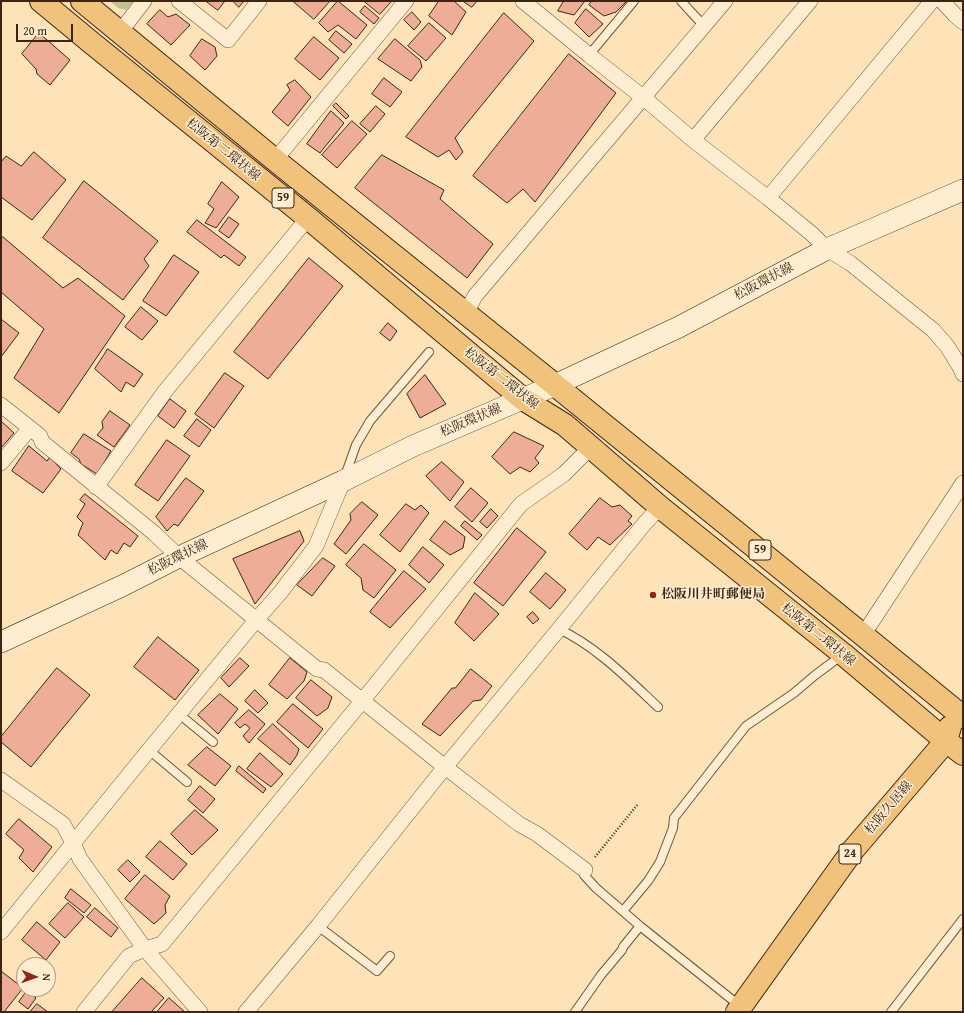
<!DOCTYPE html>
<html>
<head>
<meta charset="utf-8">
<style>
  body { margin:0 }
  #map { position:relative; width:964px; height:1013px; overflow:hidden; background:#ffe3b8; font-family:"Gentium Book Plus",serif }
  canvas { display:block }
  .frame { position:absolute; inset:0; border:2px solid #3c2514; pointer-events:none }
  .north { position:absolute; left:16px; top:957px; width:40px; height:40px; box-sizing:border-box; background:#ffedd1; border:1px solid #b19d85; border-radius:50%; rotate:92deg; font-size:11px; font-weight:700; line-height:16px; text-align:center; color:#3c2514 }
  .north::after { content:''; display:block; margin:auto; width:14px; height:18px; background:#8f2418; clip-path:polygon(50% 0,100% 100%,50% 72%,0 100%) }
  .scale { position:absolute; left:16px; top:24px; width:57px; height:18px; box-sizing:border-box; border:2px solid #3c2514; border-top:0; padding-left:5px; font-size:12px; line-height:14px; white-space:nowrap; color:#3c2514; -webkit-text-stroke:3px #ffedd1; paint-order:stroke }
</style>
</head>
<body>
<div id="map">
<canvas width="964" height="1013"></canvas>
<div class="frame"></div>
<div class="north">N</div>
<div class="scale">20 m</div>
</div>
<script>
const g = document.querySelector('canvas').getContext('2d');
g.lineJoin = 'round';
function fillPath(path, color) { g.fillStyle = color; g.fill(path, 'evenodd'); }
function trace(path, color, width, dash) { g.strokeStyle = color; g.lineWidth = width; g.lineCap = dash ? 'butt' : 'round'; g.setLineDash(dash || []); g.stroke(path); }
function drawText(font, color, halo, rows, align = 'center') {
  g.font = font + ' "Gentium Book Plus","Noto Serif JP",serif'; g.lineWidth = 3; g.setLineDash([]); g.textBaseline = 'middle'; g.strokeStyle = halo; g.fillStyle = color; for (const [text, x, y, turn = 0] of rows) {
    g.save(); g.translate(x, y); g.rotate((+turn || 0) * Math.PI / 180); g.textAlign = isNaN(turn) ? turn : align; if (halo) g.strokeText(text, 0, 0); g.fillText(text, 0, 0); g.restore();
  }
}
const green = new Path2D(`
  M 110,1 L 134,1 L 126,10 L 118,8 Z`);
const building = new Path2D(`
  M 206,1 L 225,1 L 218,10 Z
  M 233,1 L 244,1 L 239,7 Z
  M 293,1 L 330,1 L 314,19 Z
  M 338,1 L 367,25 L 356,39 L 338,25 L 328,32 L 319,23 Z
  M 364,1 L 391,1 L 391,2 L 380,14 Z
  M 439,1 L 454,1 L 466,12 L 452,35 L 429,16 Z
  M 463,1 L 477,1 L 472,7 Z
  M 564,1 L 585,1 L 574,15 L 558,11 Z
  M 592,1 L 624,1 L 626,2 L 616,12 L 604,16 L 589,5 Z
  M 365,6 L 379,18 L 374,24 L 360,12 Z
  M 586,9 L 603,24 L 589,37 L 575,23 Z
  M 160,10 L 168,17 L 176,14 L 190,25 L 171,45 L 147,24 Z
  M 412,12 L 421,22 L 414,30 L 404,20 Z
  M 504,13 L 534,41 L 455,138 L 463,152 L 456,160 L 449,150 L 438,157 L 406,137 Z
  M 429,23 L 446,38 L 426,61 L 408,46 Z
  M 336,31 L 352,44 L 344,53 L 329,40 Z
  M 39,33 L 70,60 L 50,85 L 37,74 L 36,69 L 22,54 Z
  M 314,37 L 339,58 L 320,80 L 295,59 Z
  M 202,39 L 215,47 L 217,56 L 205,70 L 190,56 Z
  M 395,39 L 420,60 L 422,67 L 411,81 L 378,59 Z
  M 569,54 L 616,93 L 535,202 L 523,189 L 507,203 L 473,176 Z
  M 384,78 L 402,92 L 390,107 L 372,94 Z
  M 295,80 L 311,97 L 288,126 L 272,112 L 290,90 L 287,85 Z
  M 336,103 L 349,116 L 346,119 L 333,106 Z
  M 376,106 L 385,114 L 370,132 L 360,124 Z
  M 331,111 L 344,123 L 320,153 L 307,144 Z
  M 352,121 L 367,134 L 337,168 L 322,155 Z
  M 34,152 L 66,180 L 32,220 L 1,197 L 1,162 L 6,156 L 21,166 Z
  M 382,155 L 444,190 L 440,199 L 493,244 L 467,278 L 355,188 Z
  M 84,181 L 158,241 L 144,259 L 149,266 L 123,300 L 43,238 Z
  M 222,182 L 239,197 L 216,228 L 205,223 L 214,209 L 208,204 Z
  M 229,217 L 239,224 L 229,238 L 219,231 Z
  M 197,220 L 246,257 L 239,266 L 224,255 L 221,258 L 187,232 Z
  M 3,237 L 63,288 L 78,278 L 125,316 L 59,413 L 14,378 L 44,329 L 1,292 L 1,239 Z
  M 174,255 L 199,272 L 166,316 L 143,301 Z
  M 309,258 L 343,286 L 268,379 L 234,352 Z
  M 141,307 L 158,321 L 142,340 L 125,327 Z
  M 1,319 L 19,333 L 1,357 Z
  M 388,323 L 397,331 L 390,341 L 380,333 Z
  M 108,349 L 143,374 L 134,387 L 126,382 L 121,392 L 95,369 Z
  M 225,373 L 244,386 L 214,428 L 195,414 Z
  M 425,375 L 446,404 L 420,418 L 407,394 Z
  M 170,399 L 186,411 L 174,428 L 158,416 Z
  M 110,411 L 130,425 L 114,447 L 97,435 L 103,428 L 102,422 Z
  M 197,419 L 211,430 L 199,447 L 184,436 Z
  M 1,421 L 14,433 L 1,448 Z
  M 514,432 L 544,446 L 535,458 L 539,463 L 530,472 L 520,467 L 510,474 L 492,457 Z
  M 84,434 L 111,451 L 97,474 L 81,464 L 79,459 L 71,453 Z
  M 167,440 L 190,456 L 158,501 L 135,485 Z
  M 29,446 L 47,461 L 50,457 L 61,469 L 43,493 L 12,471 Z
  M 442,462 L 464,482 L 450,501 L 426,476 Z
  M 186,478 L 204,491 L 178,526 L 174,524 L 167,531 L 156,517 Z
  M 471,488 L 488,503 L 472,522 L 455,507 Z
  M 85,494 L 138,536 L 130,547 L 124,543 L 117,554 L 111,550 L 105,560 L 78,535 L 83,523 L 77,517 L 85,504 L 80,500 Z
  M 600,498 L 612,507 L 620,505 L 632,516 L 628,521 L 632,524 L 610,545 L 598,537 L 587,550 L 569,534 Z
  M 362,502 L 378,515 L 346,554 L 334,544 L 351,520 L 350,514 Z
  M 406,504 L 415,510 L 421,505 L 429,513 L 400,552 L 380,535 Z
  M 491,509 L 498,516 L 487,528 L 480,522 Z
  M 445,521 L 465,537 L 463,548 L 450,555 L 430,540 Z
  M 465,521 L 482,535 L 477,540 L 461,526 Z
  M 517,528 L 546,552 L 503,606 L 474,583 Z
  M 300,531 L 304,541 L 255,604 L 233,559 Z
  M 364,544 L 396,570 L 374,598 L 363,590 L 361,578 L 346,565 Z
  M 423,547 L 444,565 L 429,583 L 409,565 Z
  M 323,558 L 335,566 L 312,596 L 297,585 Z
  M 404,571 L 426,589 L 390,628 L 370,612 Z
  M 546,573 L 566,590 L 550,609 L 530,592 Z
  M 475,593 L 499,614 L 474,641 L 455,623 Z
  M 533,612 L 539,619 L 533,624 L 527,617 Z
  M 158,637 L 199,670 L 175,700 L 134,667 Z
  M 240,658 L 249,666 L 229,687 L 221,678 Z
  M 290,658 L 307,672 L 304,681 L 287,699 L 269,685 Z
  M 57,668 L 90,695 L 31,767 L 1,742 L 1,737 Z
  M 471,669 L 492,686 L 481,700 L 473,701 L 440,736 L 422,724 L 452,688 L 455,688 Z
  M 311,680 L 332,697 L 328,708 L 317,716 L 296,698 Z
  M 255,690 L 268,703 L 258,713 L 245,701 Z
  M 220,694 L 238,709 L 218,734 L 198,715 Z
  M 293,704 L 323,729 L 308,748 L 277,722 Z
  M 249,710 L 265,724 L 249,743 L 243,736 L 250,728 L 245,724 L 240,728 L 235,723 Z
  M 273,724 L 299,749 L 297,755 L 290,765 L 258,739 Z
  M 207,747 L 231,766 L 215,786 L 188,765 Z
  M 260,753 L 283,774 L 271,787 L 247,769 Z
  M 239,766 L 266,789 L 263,793 L 236,771 Z
  M 200,786 L 215,799 L 203,813 L 188,800 Z
  M 195,810 L 218,830 L 192,855 L 171,834 Z
  M 19,819 L 52,847 L 33,872 L 19,858 L 24,850 L 6,834 Z
  M 160,841 L 187,864 L 173,880 L 146,857 Z
  M 128,860 L 140,872 L 130,882 L 118,870 Z
  M 145,875 L 170,896 L 165,905 L 166,913 L 154,924 L 125,899 Z
  M 71,889 L 91,905 L 84,913 L 65,898 Z
  M 68,903 L 84,917 L 65,938 L 49,924 Z
  M 95,908 L 118,928 L 111,937 L 87,917 Z
  M 37,922 L 60,942 L 46,960 L 22,940 Z
  M 1,971 L 23,988 L 4,1012 L 1,1012 Z
  M 142,978 L 164,998 L 151,1012 L 112,1012 Z
  M 27,991 L 36,998 L 28,1009 L 19,1002 Z
  M 169,998 L 185,1012 L 157,1012 Z
  M 37,1004 L 48,1012 L 30,1012 Z`);
const path = new Path2D(`
  M 595,857 L 638,804`);
const service = new Path2D(`
  M 681,1 L 704,26
  M 589,55 L 634,1
  M 345,476 L 356,445 L 370,421 L 429,352
  M 559,629 C 597,647 628,679 658,707
  M 179,714 L 213,742
  M 149,750 L 187,782
  M 585,870 L 584,875 L 596,888 L 640,926 L 740,1006
  M 623,911 L 648,881 L 660,862 L 673,828 L 674,818 L 746,726 L 794,693 L 814,676 L 842,655
  M 318,926 L 377,971 L 390,956
  M 575,1012 L 601,975 L 622,950 L 623,947 L 640,926
  M 891,1012 L 963,919`);
const minor = new Path2D(`
  M 179,1 L 228,40 L 259,1
  M 523,1 L 589,55 L 644,98 L 693,140 L 768,198 L 812,234 L 827,249 L 850,263 L 933,330 L 947,346 L 960,367 L 963,374
  M 942,1 L 955,15 L 963,22
  M 120,32 L 144,1
  M 693,140 L 810,1
  M 275,160 L 406,1
  M 768,198 L 932,1
  M 466,313 L 475,296 L 725,1
  M 1,405 L 40,436 L 42,442 L 154,533 L 179,557 L 317,669 L 324,670 L 445,767 L 519,824 L 537,834 L 585,870
  M 1,463 L 30,428
  M 96,487 L 166,390 L 308,218
  M 863,635 L 963,483
  M 1,780 L 63,824 L 73,843 L 80,859 L 145,949 L 200,1012
  M 1,932 L 149,750 L 257,619 L 280,593 L 316,546 L 343,481
  M 84,1012 L 129,956 L 145,949 L 162,944 L 363,700 L 521,504 L 564,474 L 591,447
  M 246,1012 L 318,926 L 445,767 L 559,629 L 645,523 L 660,507`);
const secondary = new Path2D(`
  M 1,642 L 124,585 L 179,557 L 343,481 L 413,446 L 555,385 L 679,327 L 827,249 L 963,190`);
const primary = new Path2D(`
  M 41,1 L 93,44 L 308,218 L 523,399 L 565,425 L 660,507 L 843,654 L 946,741 L 963,754
  M 82,1 L 275,160 L 555,385 L 863,635 L 963,717
  M 737,1012 L 853,850 L 946,741 L 950,727`);
const markers = [
  [653,595,4,"#8f2418"]
];
const shields = [
  [283,198,22],
  [760,550,22],
  [850,854,22]
];
const shieldNames = [
  ["59",283,198],
  ["59",760,550],
  ["24",850,854]
];
const streetNames = [
  ["松阪第二環状線",223,150,39],
  ["松阪環状線",764,282,-28],
  ["松阪第二環状線",501,379,38],
  ["松阪環状線",471,421,-23],
  ["松阪環状線",178,558,-26],
  ["松阪第二環状線",818,635,39],
  ["松阪久居線",889,808,-50]
];
const poiNames = [
  ["松阪川井町郵便局",661,595]
];
fillPath(green, '#bcc492');
fillPath(building, '#edad96');
trace(building, '#3c2514', 1);
trace(service, '#6d543d', 10);
trace(minor, '#6d543d', 16);
trace(secondary, '#3c2514', 22);
trace(primary, '#3c2514', 24);
trace(path, '#3c2514', 2.5, [1, 2]);
trace(service, '#ffedd1', 8);
trace(minor, '#ffedd1', 15);
trace(secondary, '#ffedd1', 21);
trace(primary, '#f0c27c', 22);
for (const [x, y, r, color] of markers) { const dot = new Path2D(); dot.arc(x, y, r, 0, 2 * Math.PI); g.fillStyle = color; g.fill(dot); trace(dot, '#ffedd1', 1.5); }
for (const [x, y, w] of shields) { const box = new Path2D(); box.roundRect(x - w / 2, y - 10, w, 20, 3); g.fillStyle = '#ffedd1'; g.fill(box); trace(box, '#3c2514', 1); }
drawText('bold 12px', '#3c2514', null, shieldNames);
drawText('13px', '#3c2514', '#ffedd1', streetNames);
drawText('bold 13px', '#3c2514', '#ffedd1', poiNames, 'left');
</script>
</body>
</html>
